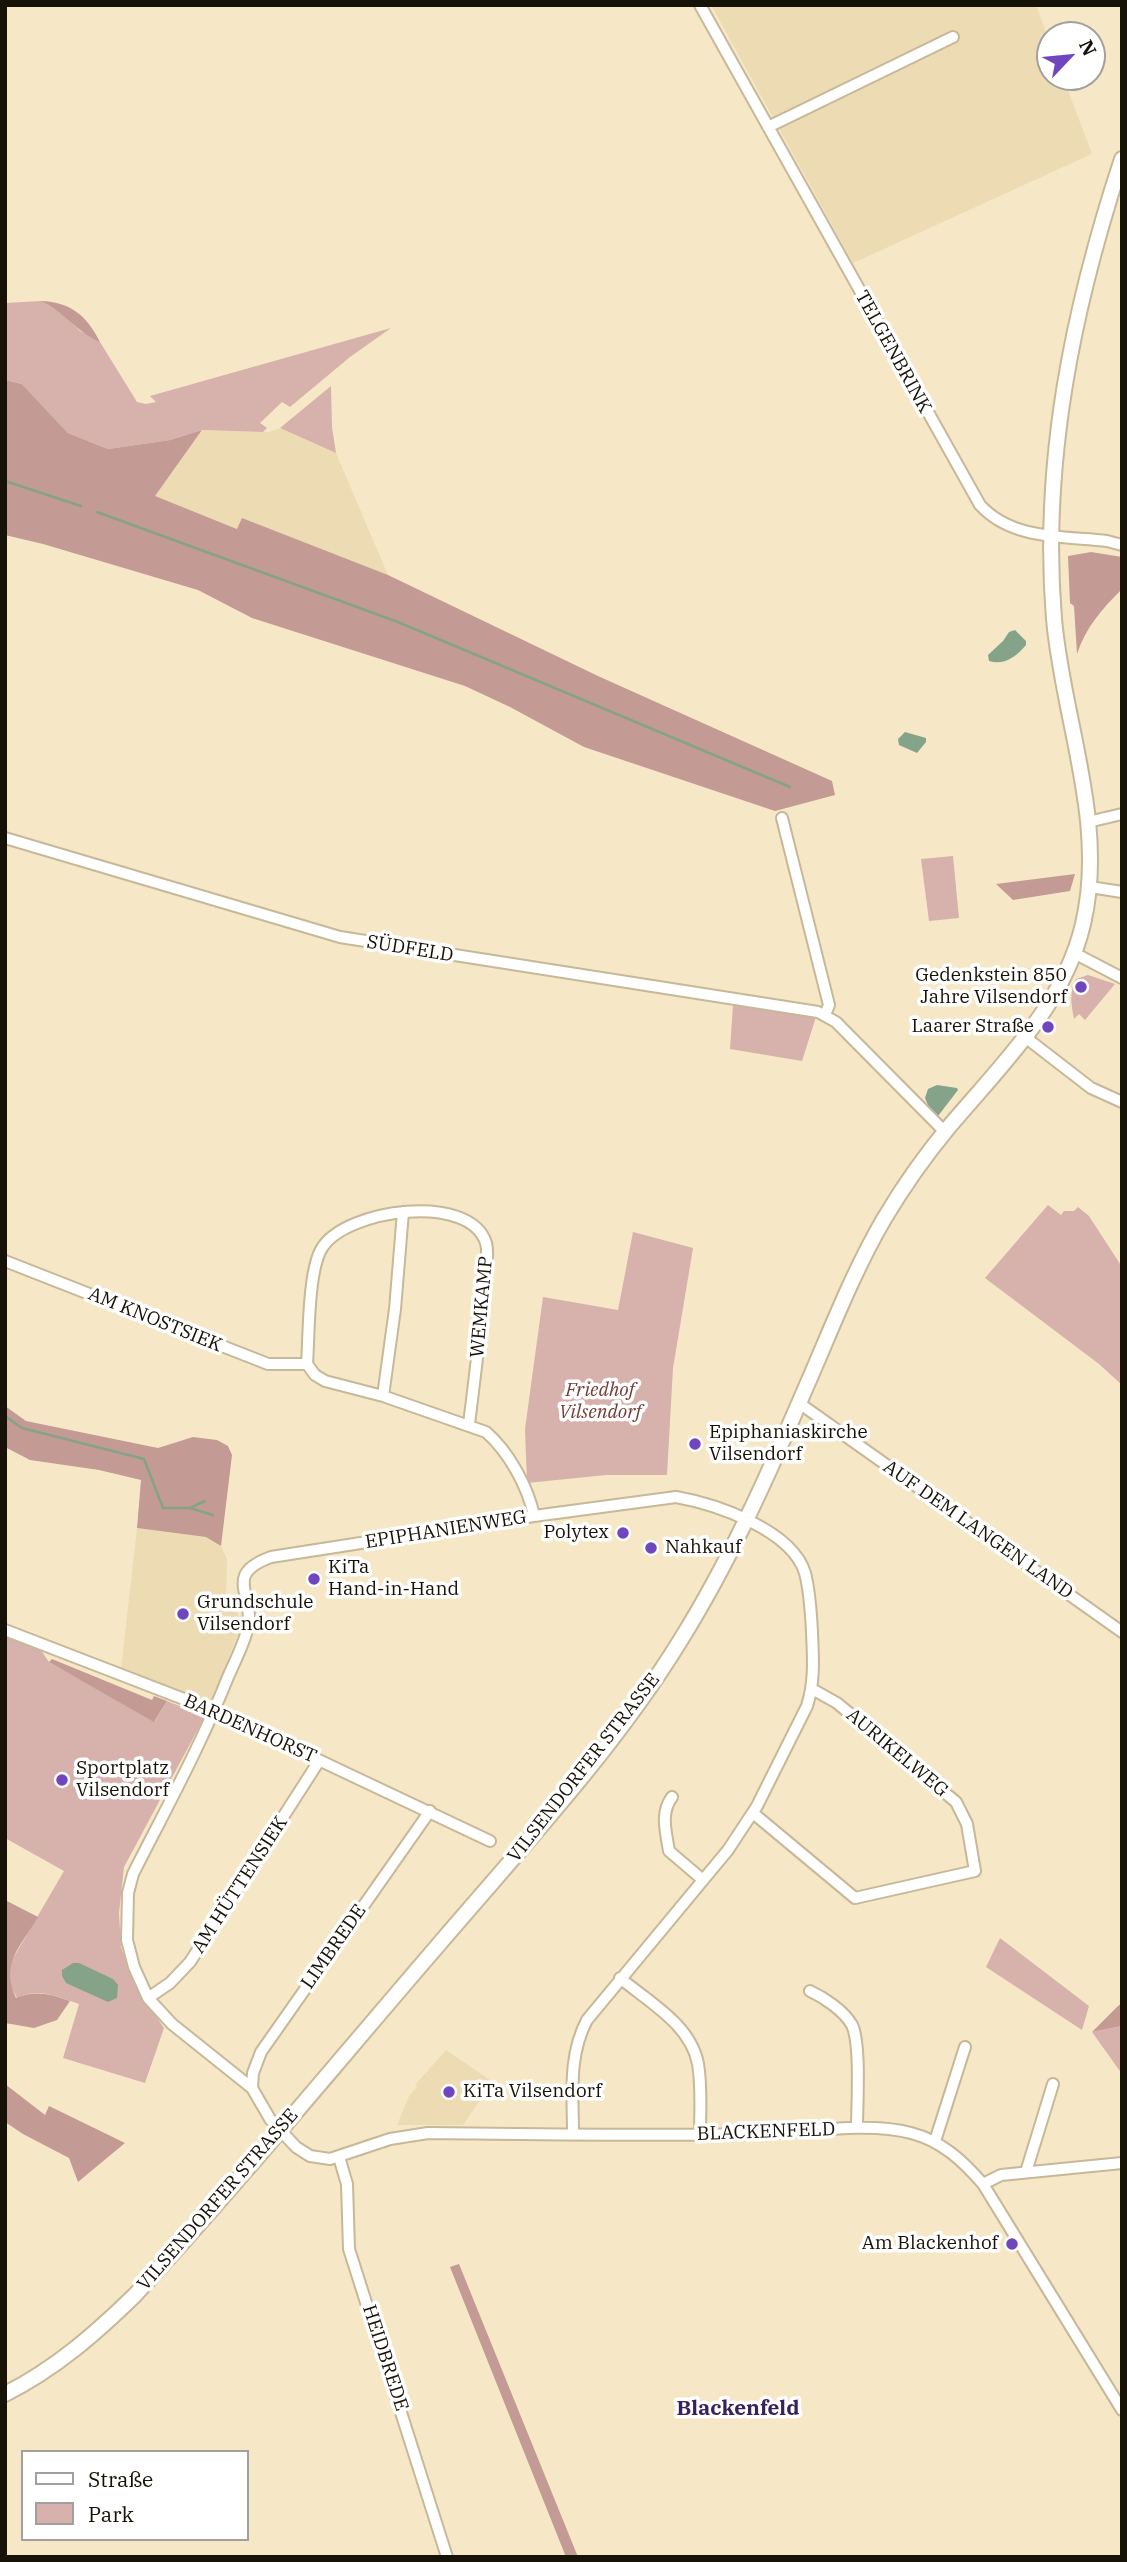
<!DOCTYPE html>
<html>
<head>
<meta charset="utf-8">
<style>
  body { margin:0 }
  #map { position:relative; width:1127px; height:2562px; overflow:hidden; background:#f6e8c6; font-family:"IBM Plex Serif",serif }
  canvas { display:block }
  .frame { position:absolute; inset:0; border:7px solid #171207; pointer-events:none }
  .legend { position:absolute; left:21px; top:2450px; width:228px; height:91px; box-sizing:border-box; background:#fff; border:2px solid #a2a09c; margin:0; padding:9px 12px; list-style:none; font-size:21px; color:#171207 }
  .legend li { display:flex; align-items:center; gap:14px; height:35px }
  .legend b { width:35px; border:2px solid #a2a09c }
  .north { position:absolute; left:1036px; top:21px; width:70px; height:70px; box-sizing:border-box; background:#fff; border:2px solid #a2a09c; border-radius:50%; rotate:64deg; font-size:19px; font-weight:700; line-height:28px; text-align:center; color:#171207 }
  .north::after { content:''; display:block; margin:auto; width:24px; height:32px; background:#7046be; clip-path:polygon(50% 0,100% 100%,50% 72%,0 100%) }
</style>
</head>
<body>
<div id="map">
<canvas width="1127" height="2562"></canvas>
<div class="frame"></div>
<ul class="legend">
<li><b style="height:9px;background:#fff"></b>Straße</li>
<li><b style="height:19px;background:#d7b1ac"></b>Park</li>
</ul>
<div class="north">N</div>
</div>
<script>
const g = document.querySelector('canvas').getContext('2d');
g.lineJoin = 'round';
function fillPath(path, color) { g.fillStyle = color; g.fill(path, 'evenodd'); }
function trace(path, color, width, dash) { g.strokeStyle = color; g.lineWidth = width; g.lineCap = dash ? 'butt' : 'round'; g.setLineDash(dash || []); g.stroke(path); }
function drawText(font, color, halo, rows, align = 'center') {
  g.font = font + ' "IBM Plex Serif",serif'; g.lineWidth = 7; g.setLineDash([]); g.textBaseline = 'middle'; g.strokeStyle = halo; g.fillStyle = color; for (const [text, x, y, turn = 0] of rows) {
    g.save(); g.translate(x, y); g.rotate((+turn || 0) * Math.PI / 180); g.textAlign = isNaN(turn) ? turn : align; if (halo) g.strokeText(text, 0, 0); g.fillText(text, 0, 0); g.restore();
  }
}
const built = new Path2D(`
  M 711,5 L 1036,5 L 1050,43 L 1050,77 L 1063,77 L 1092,154 L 853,263 Z
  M 280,428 L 336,453 L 388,575 L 243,519 L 238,529 L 154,496 L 202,430 L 269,432 Z
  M 137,1528 L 207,1537 L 221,1546 L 227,1559 L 226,1604 L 238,1613 L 239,1625 L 237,1636 L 213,1697 L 209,1701 L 204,1702 L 121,1669 Z
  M 446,2050 L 493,2082 L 463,2125 L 397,2125 L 409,2096 L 417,2087 L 415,2085 Z`);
const green = new Path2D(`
  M 41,301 L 56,307 L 80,331 L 100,342 L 137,402 L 146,404 L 156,402 L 150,396 L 391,328 L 350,357 L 290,407 L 282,402 L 260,423 L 267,428 L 263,432 L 202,430 L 170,440 L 108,449 L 68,433 L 22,384 L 5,380 L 5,303 Z
  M 331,386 L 332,427 L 336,453 L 280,428 Z
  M 953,856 L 959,918 L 929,921 L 921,859 Z
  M 1088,975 L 1115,984 L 1085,1020 L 1079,1014 L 1074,1019 C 1071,1003 1069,993 1076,979 Z
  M 733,1005 L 816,1017 L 802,1061 L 730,1049 Z
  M 1048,1205 L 1061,1215 L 1064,1211 L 1074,1211 L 1078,1207 L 1089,1216 L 1122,1267 L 1122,1385 L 1099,1364 L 985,1278 Z
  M 633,1232 L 693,1248 L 673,1368 L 667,1475 L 606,1475 L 527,1483 L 525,1429 L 543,1297 L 618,1310 Z
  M 5,1635 L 40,1649 L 49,1662 L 155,1721 L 167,1701 L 205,1716 L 124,1867 L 119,1913 L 121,1947 L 135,1986 L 164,2028 L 145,2083 L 63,2058 L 79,2004 C 57,1997 39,1987 17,1998 L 9,1983 L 8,1967 L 64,1871 L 5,1838 Z
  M 1000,1938 L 1089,2006 L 1082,2030 L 986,1967 Z
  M 1122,2026 L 1122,2074 L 1092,2032 Z`);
const forest = new Path2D(`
  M 41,301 C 71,302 87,316 100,342 C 77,333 64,311 41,301 Z
  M 5,380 L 22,384 L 68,433 L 108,449 L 170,440 L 202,430 L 155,496 L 237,529 L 242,518 L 388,575 L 598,676 L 832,781 L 835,795 L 775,811 L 584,747 L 510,707 L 465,686 L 252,618 L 198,590 L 43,544 L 5,535 Z
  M 1091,552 L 1122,557 L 1122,589 C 1102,609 1086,627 1077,654 L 1074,606 L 1070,603 L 1068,556 Z
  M 1075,874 L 1070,891 L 1013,900 L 996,884 Z
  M 5,1406 L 26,1421 L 158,1448 L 193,1437 L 217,1440 L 228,1446 L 232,1455 L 221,1546 L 206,1537 L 137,1528 L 141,1480 L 99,1470 L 30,1460 L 5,1447 Z
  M 52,1659 L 152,1700 L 154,1696 L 167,1701 L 154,1722 L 49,1662 Z
  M 5,1900 L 38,1917 C 20,1948 0,1963 16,1998 C 36,1990 50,1994 70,2001 L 57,2020 L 34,2028 L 5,2023 Z
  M 1122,2003 L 1122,2026 L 1092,2032 L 1118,2006 Z
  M 5,2084 L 45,2115 L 49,2106 L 125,2143 L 78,2182 L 69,2158 L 23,2134 L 5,2122 Z
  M 459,2264 L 578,2557 L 566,2557 L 450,2267 Z`);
const water = new Path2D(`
  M 1015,630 L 1026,641 L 1026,645 C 1017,656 1004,666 989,661 L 988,655 L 1003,641 L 1009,632 Z
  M 905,732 L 926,738 L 926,742 L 917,753 L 899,745 L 898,739 Z
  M 937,1085 L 957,1088 L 958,1090 L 938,1116 L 930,1110 L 925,1098 L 928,1089 Z
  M 73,1963 L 79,1963 L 113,1979 L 118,1985 L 117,1998 L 108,2002 L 66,1983 L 62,1976 L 62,1970 Z`);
const stream = new Path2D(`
  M 5,481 L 81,506
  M 97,512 L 398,622 L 790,787
  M 5,1416 L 22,1428 L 144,1459 L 163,1508 L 190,1508 L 205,1501
  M 190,1508 L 213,1515`);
const minor = new Path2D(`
  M 700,5 L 980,505 C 1012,540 1063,536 1107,541 L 1122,545
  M 768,127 L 953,37
  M 782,818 L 829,1005 L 825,1015
  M 1088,822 L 1122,814
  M 5,838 L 340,937 L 818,1012 L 836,1022 L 945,1132
  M 1090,887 L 1122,892
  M 1074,953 L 1122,978
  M 1025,1037 L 1091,1088 L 1122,1102
  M 5,1261 L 268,1364 L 307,1364
  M 383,1396 L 395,1309 L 403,1212
  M 799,1403 L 1122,1632
  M 469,1424 C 475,1376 481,1329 485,1280 C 486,1269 489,1254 486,1243 C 470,1192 346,1209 322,1248 C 308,1270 309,1336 307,1364 L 315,1375 L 325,1381 L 383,1396 L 486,1432 C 509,1452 528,1487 534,1516
  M 5,1630 L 215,1711 L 490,1841
  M 672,1797 C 660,1813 666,1832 669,1851 L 703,1880
  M 753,1813 L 855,1898 L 975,1871 L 967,1824 L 956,1802 L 837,1703 L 812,1689
  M 620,1978 C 649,2002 691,2025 698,2064 C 702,2087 700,2112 700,2135
  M 810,1991 C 825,1998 844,2011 852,2025 C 861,2044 857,2105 857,2128
  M 148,1998 L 170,1983 L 190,1962 L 319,1761
  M 252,2088 L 253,2073 L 261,2052 L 430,1811
  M 573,2134 C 573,2094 568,2056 587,2020 L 728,1850 L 757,1806 L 807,1706 C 815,1681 813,1657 812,1632 C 811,1613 810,1592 805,1573 C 792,1530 716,1504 676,1497 L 534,1516 L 271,1557 C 222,1575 255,1595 248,1627 C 244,1644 235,1661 228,1677 C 201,1745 166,1809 133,1874 L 128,1893 L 127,1940 L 134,1967 L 148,1998 L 172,2024 L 252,2088 L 270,2119 L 296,2147 L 310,2156 L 330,2159 L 390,2139 L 428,2133 C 538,2134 648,2136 758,2134 C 804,2133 867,2121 911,2133 C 942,2141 963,2161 983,2184 L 1122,2410
  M 935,2141 L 965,2047
  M 339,2157 L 347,2184 L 349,2249 L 447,2557
  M 1026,2172 L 1053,2084
  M 983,2184 L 1001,2175 L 1122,2163`);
const major = new Path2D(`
  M 5,2394 C 55,2369 95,2334 135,2295 C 238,2183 335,2065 434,1950 C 519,1850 611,1753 680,1641 C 730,1561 769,1473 806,1387 C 831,1330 853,1272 884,1219 C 903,1187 924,1157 948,1128 C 1000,1066 1064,1006 1083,924 C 1107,822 1063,721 1054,619 C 1041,462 1073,308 1122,159`);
const markers = [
  [1081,987,7,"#7046be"],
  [1048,1027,7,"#7046be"],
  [695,1444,7,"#7046be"],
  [623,1533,7,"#7046be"],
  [651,1548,7,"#7046be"],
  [314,1579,7,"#7046be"],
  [183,1614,7,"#7046be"],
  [62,1780,7,"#7046be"],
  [449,2092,7,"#7046be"],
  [1012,2244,7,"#7046be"]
];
const streetNames = [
  ["TELGENBRINK",893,352,61],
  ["SÜDFELD",410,949,9],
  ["WEMKAMP",482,1307,-85],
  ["AM KNOSTSIEK",155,1320,22],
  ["EPIPHANIENWEG",446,1530,-9],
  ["AUF DEM LANGEN LAND",978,1530,35],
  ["BARDENHORST",250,1729,24],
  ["AURIKELWEG",897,1753,40],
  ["VILSENDORFER STRASSE",584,1768,-52],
  ["AM HÜTTENSIEK",240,1885,-57],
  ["LIMBREDE",334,1947,-55],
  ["BLACKENFELD",766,2132,-2],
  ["VILSENDORFER STRASSE",218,2200,-49],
  ["HEIDBREDE",385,2358,72]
];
const poiNames = [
  ["Gedenkstein 850",1067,976,"right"],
  ["Jahre Vilsendorf",1067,998,"right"],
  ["Laarer Straße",1034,1027,"right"],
  ["Epiphaniaskirche",709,1433],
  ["Vilsendorf",709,1455],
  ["Polytex",609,1533,"right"],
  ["Nahkauf",665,1548],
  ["KiTa",328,1568],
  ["Hand-in-Hand",328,1590],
  ["Grundschule",197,1603],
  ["Vilsendorf",197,1625],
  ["Sportplatz",76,1769],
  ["Vilsendorf",76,1791],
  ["KiTa Vilsendorf",463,2092],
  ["Am Blackenhof",998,2244,"right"]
];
const parkNames = [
  ["Friedhof",600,1391],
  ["Vilsendorf",600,1413]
];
const neighbourhoodNames = [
  ["Blackenfeld",738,2409]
];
fillPath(built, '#eddcb3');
fillPath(green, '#d7b1ac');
fillPath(forest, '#c49a95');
fillPath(water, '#85a389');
trace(stream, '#85a389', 2.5);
trace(minor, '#c6b898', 14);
trace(major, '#c6b898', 18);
trace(minor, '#fff', 10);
trace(major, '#fff', 14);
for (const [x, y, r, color] of markers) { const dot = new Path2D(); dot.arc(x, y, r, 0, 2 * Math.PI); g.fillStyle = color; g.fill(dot); trace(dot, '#fff', 2.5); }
drawText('19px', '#171207', '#fff', streetNames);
drawText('19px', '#171207', '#fff', poiNames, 'left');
drawText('italic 19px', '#743b35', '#fff', parkNames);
drawText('bold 21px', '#36225d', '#fff', neighbourhoodNames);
</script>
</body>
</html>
